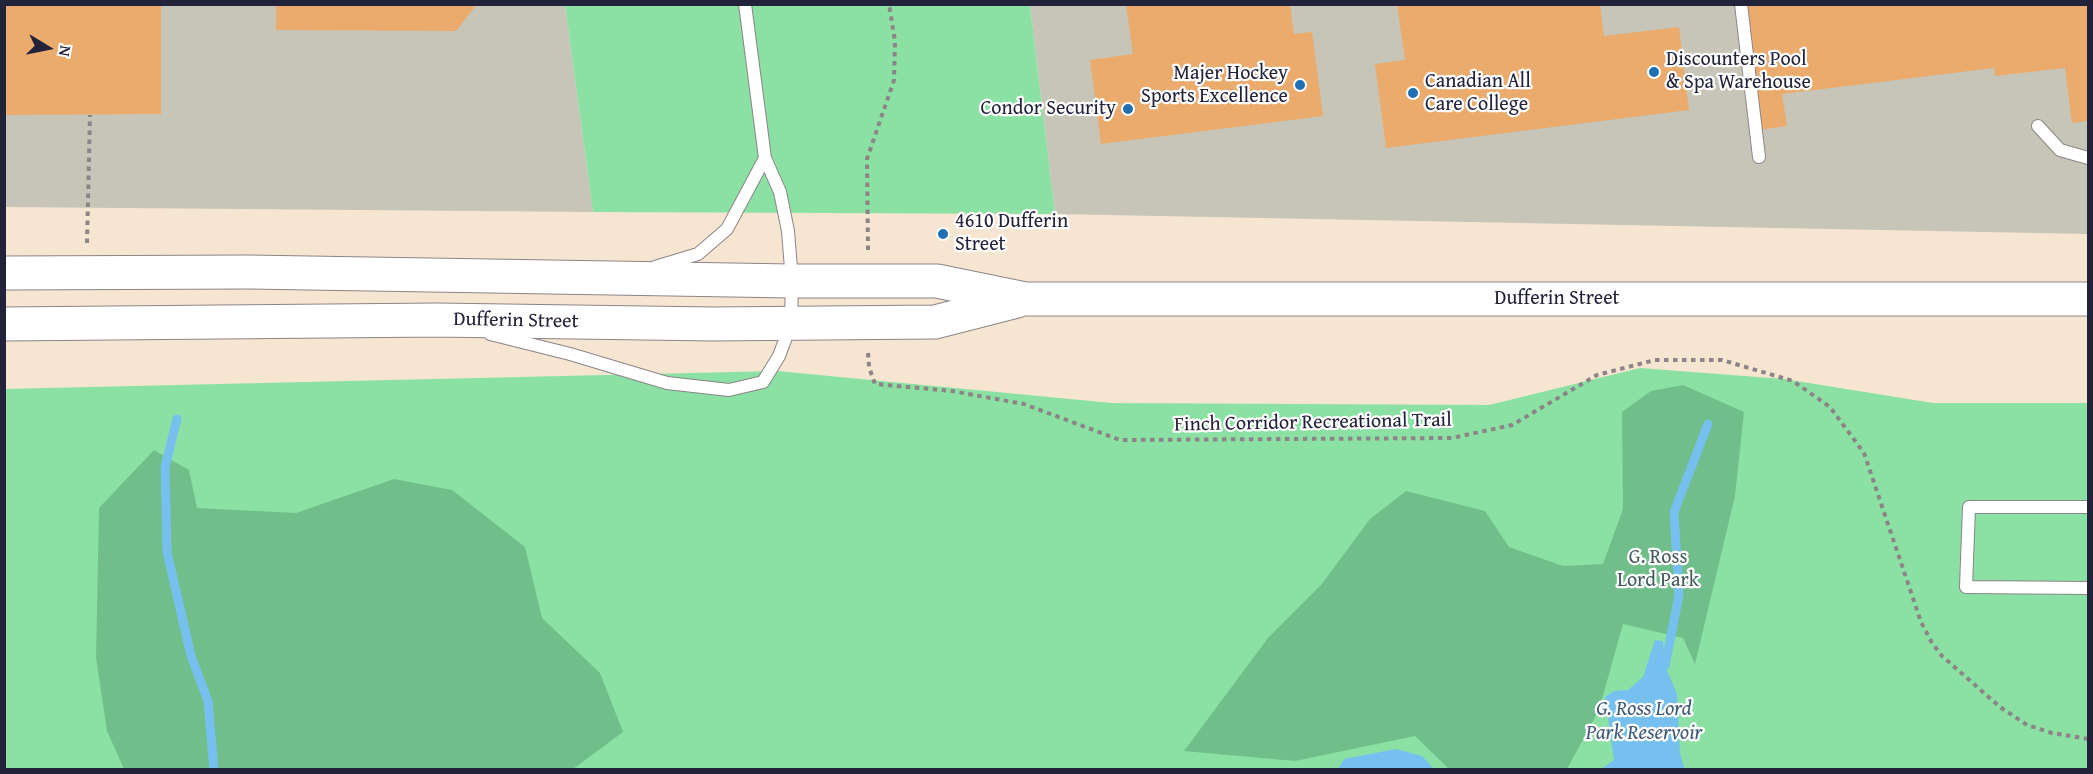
<!DOCTYPE html>
<html>
<head>
<meta charset="utf-8">
<style>
  body { margin:0 }
  #map { position:relative; width:2093px; height:774px; overflow:hidden; background:#f6e6d1; font-family:"Gentium Book Plus",serif }
  canvas { display:block }
  .frame { position:absolute; inset:0; border:6px solid #22223b; pointer-events:none }
  .north { position:absolute; left:18px; top:18px; width:60px; height:60px; -webkit-text-stroke:4px #fff; paint-order:stroke; rotate:100deg; font-size:16px; font-weight:700; line-height:24px; text-align:center; color:#22223b }
  .north::after { content:''; display:block; margin:auto; width:21px; height:27px; background:#22223b; clip-path:polygon(50% 0,100% 100%,50% 72%,0 100%) }
</style>
</head>
<body>
<div id="map">
<canvas width="2093" height="774"></canvas>
<div class="frame"></div>
<div class="north">N</div>
</div>
<script>
const g = document.querySelector('canvas').getContext('2d');
g.lineJoin = 'round';
function fillPath(path, color) { g.fillStyle = color; g.fill(path, 'evenodd'); }
function trace(path, color, width, dash) { g.strokeStyle = color; g.lineWidth = width; g.lineCap = dash ? 'butt' : 'round'; g.setLineDash(dash || []); g.stroke(path); }
function drawText(font, color, halo, rows, align = 'center') {
  g.font = font + ' "Gentium Book Plus",serif'; g.lineWidth = 4.5; g.setLineDash([]); g.textBaseline = 'middle'; g.strokeStyle = halo; g.fillStyle = color; for (const [text, x, y, turn = 0] of rows) {
    g.save(); g.translate(x, y); g.rotate((+turn || 0) * Math.PI / 180); g.textAlign = isNaN(turn) ? turn : align; if (halo) g.strokeText(text, 0, 0); g.fillText(text, 0, 0); g.restore();
  }
}
const industrial = new Path2D(`
  M 5,5 L 565,5 L 593,212 L 5,207 Z
  M 1030,5 L 2088,5 L 2088,234 L 1055,214 Z`);
const green = new Path2D(`
  M 565,5 L 1030,5 L 1055,214 L 593,212 Z
  M 1640,368 L 1784,379 L 1933,403 L 2088,403 L 2088,769 L 5,769 L 4,389 L 777,371 L 1112,403 L 1489,405 Z`);
const forest = new Path2D(`
  M 1683,385 L 1744,412 L 1735,496 L 1695,664 L 1683,638 L 1623,624 L 1599,710 L 1567,769 L 1449,769 L 1415,736 L 1295,761 L 1184,751 L 1268,638 L 1321,585 L 1370,519 L 1406,491 L 1485,511 L 1509,547 L 1563,566 L 1603,564 L 1623,509 L 1622,412 L 1651,391 Z
  M 154,450 L 189,470 L 197,508 L 296,513 L 394,479 L 452,490 L 525,547 L 542,618 L 600,673 L 623,732 L 573,769 L 124,769 L 107,731 L 96,658 L 99,508 Z`);
const water = new Path2D(`
  M 1655,640 L 1663,641 L 1665,666 L 1677,694 L 1680,754 L 1685,769 L 1601,769 L 1614,760 L 1605,697 L 1614,691 L 1628,690 L 1643,677 Z
  M 1396,749 L 1422,756 L 1434,769 L 1338,769 L 1344,759 Z`);
const stream = new Path2D(`
  M 177,419 L 165,467 L 167,552 L 191,656 L 208,701 L 214,770
  M 1665,666 L 1679,595 L 1674,512 L 1708,424`);
const building = new Path2D(`
  M 4,4 L 161,4 L 161,114 L 4,115 Z
  M 276,4 L 477,4 L 456,31 L 276,30 Z
  M 1126,4 L 1290,4 L 1294,34 L 1312,32 L 1323,116 L 1101,144 L 1090,60 L 1133,54 Z
  M 1397,4 L 1600,4 L 1604,36 L 1679,27 L 1689,110 L 1386,148 L 1375,64 L 1405,60 Z
  M 1743,4 L 2088,4 L 2088,121 L 2072,123 L 2065,68 L 1995,76 L 1994,68 L 1782,94 L 1787,126 L 1758,130 Z`);
const path = new Path2D(`
  M 87,243 L 90,115
  M 868,250 L 867,159 L 894,80 L 895,41 L 889,4
  M 868,353 L 869,367 L 875,384 L 952,391 L 1024,404 L 1120,440 L 1452,438 L 1512,425 L 1597,375 L 1655,360 L 1722,360 L 1793,381 L 1830,407 L 1864,453 L 1921,622 L 1932,643 L 1942,656 L 2000,707 L 2027,725 L 2052,733 L 2088,739`);
const service = new Path2D(`
  M 1741,4 L 1759,157
  M 2038,126 L 2060,150 L 2088,158
  M 655,267 L 698,254 L 727,229 L 765,158
  M 490,334 L 570,354 L 667,383 L 729,390 L 763,382 L 779,356 L 791,324 L 792,281 L 788,231 L 780,192 L 765,158 L 745,4
  M 2088,507 L 1969,507 L 1966,587 L 2088,588`);
const secondary = new Path2D(`
  M 4,273 L 249,272 L 792,281 L 937,281 L 1025,299 L 2088,299
  M 4,324 L 437,320 L 713,324 L 935,322 L 1017,301`);
const markers = [
  [1654,72,6,"#1f6fb2"],
  [1300,85,6,"#1f6fb2"],
  [1413,93,6,"#1f6fb2"],
  [1128,109,6,"#1f6fb2"],
  [943,234,6,"#1f6fb2"]
];
const poiNames = [
  ["Discounters Pool",1666,60],
  ["& Spa Warehouse",1666,83],
  ["Majer Hockey",1288,74,"right"],
  ["Sports Excellence",1288,97,"right"],
  ["Canadian All",1425,82],
  ["Care College",1425,105],
  ["Condor Security",1116,109,"right"],
  ["4610 Dufferin",955,222],
  ["Street",955,245]
];
const streetNames = [
  ["Dufferin Street",1557,299],
  ["Dufferin Street",516,321,1],
  ["Finch Corridor Recreational Trail",1313,423,-1]
];
const parkNames = [
  ["G. Ross",1658,558],
  ["Lord Park",1658,581]
];
const waterNames = [
  ["G. Ross Lord",1644,710],
  ["Park Reservoir",1644,734]
];
fillPath(industrial, '#c7c5b8');
fillPath(green, '#8be1a4');
fillPath(forest, '#70bf8a');
fillPath(water, '#75c0ee');
trace(stream, '#75c0ee', 9);
fillPath(building, '#ebab6c');
trace(service, '#8c8486', 14);
trace(secondary, '#8c8486', 35);
trace(path, '#8c8486', 4, [4.5, 4.5]);
trace(service, '#fff', 12);
trace(secondary, '#fff', 33);
for (const [x, y, r, color] of markers) { const dot = new Path2D(); dot.arc(x, y, r, 0, 2 * Math.PI); g.fillStyle = color; g.fill(dot); trace(dot, '#fff', 2); }
drawText('20px', '#22223b', '#fff', poiNames, 'left');
drawText('20px', '#22223b', '#fff', streetNames);
drawText('20px', '#425b5a', '#fff', parkNames);
drawText('italic 21px', '#3f597a', '#fff', waterNames);
</script>
</body>
</html>
